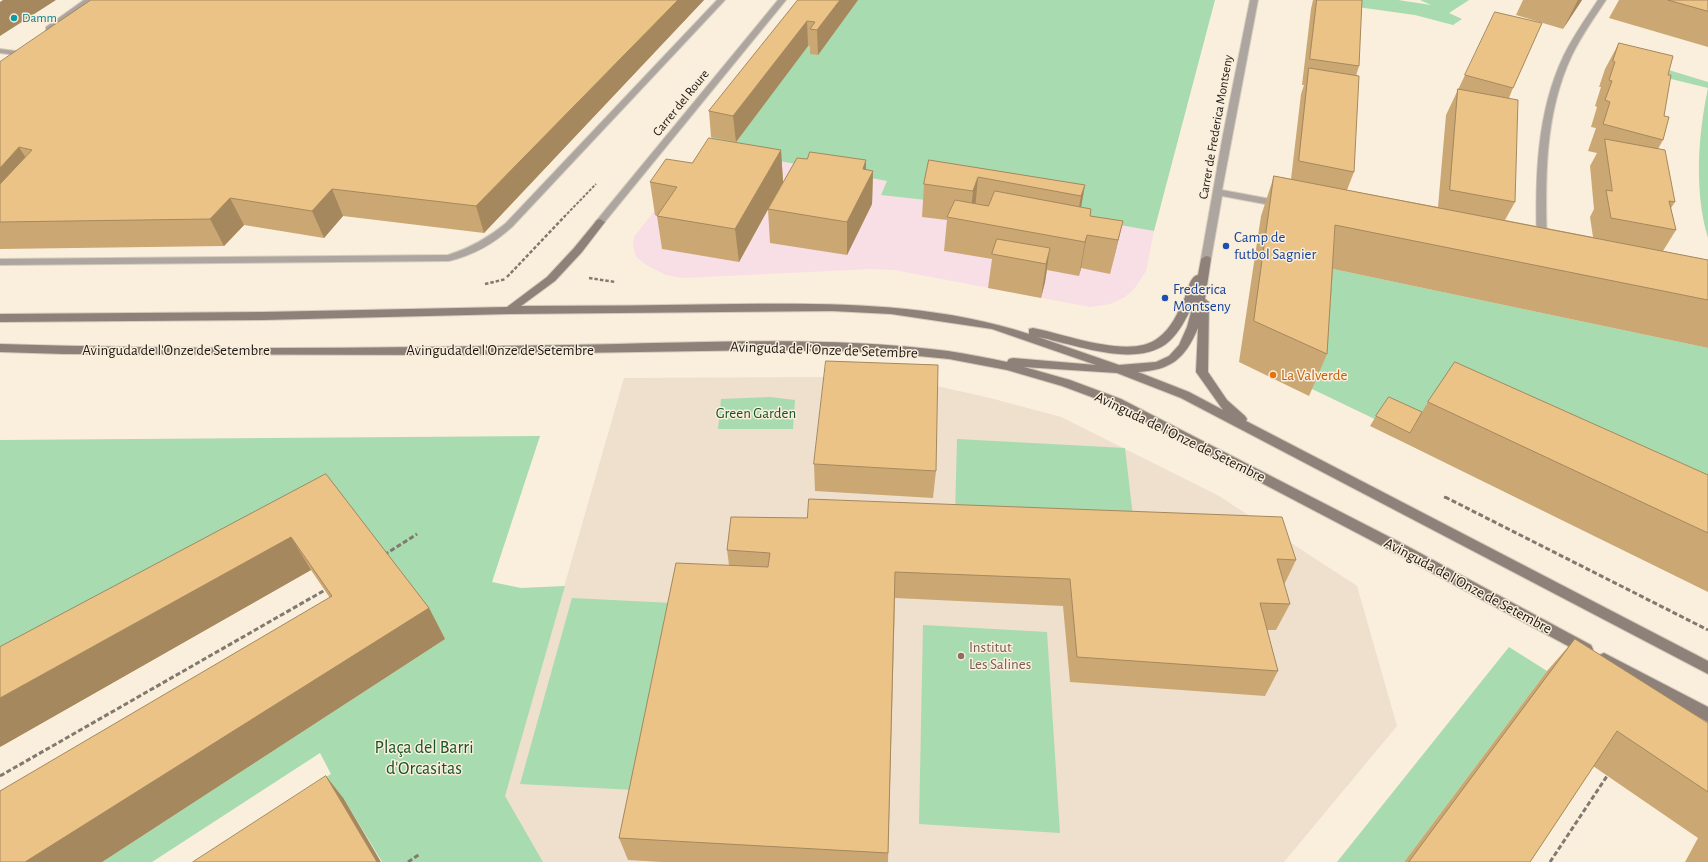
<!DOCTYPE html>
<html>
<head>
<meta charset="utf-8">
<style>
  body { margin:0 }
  canvas { display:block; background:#faeedc }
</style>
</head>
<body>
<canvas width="1708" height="862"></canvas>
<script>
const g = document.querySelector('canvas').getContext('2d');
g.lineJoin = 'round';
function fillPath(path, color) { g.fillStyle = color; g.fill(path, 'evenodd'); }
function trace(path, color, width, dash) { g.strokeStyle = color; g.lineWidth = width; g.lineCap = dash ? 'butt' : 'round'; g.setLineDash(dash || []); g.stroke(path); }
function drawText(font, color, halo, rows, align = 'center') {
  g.font = font + ' "Alegreya Sans",sans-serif'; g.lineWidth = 3; g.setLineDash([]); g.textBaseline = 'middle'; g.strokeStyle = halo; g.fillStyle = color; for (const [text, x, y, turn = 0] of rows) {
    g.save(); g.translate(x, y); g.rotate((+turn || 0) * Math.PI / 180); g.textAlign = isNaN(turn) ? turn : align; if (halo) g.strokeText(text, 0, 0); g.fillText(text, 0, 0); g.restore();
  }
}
const industrial = new Path2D(`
  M 704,147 L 887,181 L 881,194 L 966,198 L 1154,231 L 1146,271 L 1135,288 L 1125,297 L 1110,304 L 1090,307 L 894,270 L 871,269 L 684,278 L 666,275 L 648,266 L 636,257 L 633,246 L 634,237 Z`);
const education = new Path2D(`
  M 829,377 L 932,385 L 990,398 L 1061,417 L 1219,496 L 1357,586 L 1397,726 L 1284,862 L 543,862 L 504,796 L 624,378 Z`);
const green = new Path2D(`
  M 819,0 L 1215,0 L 1154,231 L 966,198 L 926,200 L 881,195 L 887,181 L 704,147 Z
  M 1349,0 L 1398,0 L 1431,5 L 1420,0 L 1469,0 L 1449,13 L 1462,19 L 1453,25 L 1415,15 L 1350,6 Z
  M 1623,56 L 1708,82 L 1708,238 C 1694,191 1698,136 1708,88 L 1618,66 Z
  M 1319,266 L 1708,348 L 1708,533 L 1410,436 L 1310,388 Z
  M 770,397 L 795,400 L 793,429 L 718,429 L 721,399 Z
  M 540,436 L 492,582 L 521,588 L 565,586 L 505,796 L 543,862 L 382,862 L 344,799 L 195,862 L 331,774 L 320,753 L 152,862 L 102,862 L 445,639 L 344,507 L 0,696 L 0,440 Z
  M 957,439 L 1125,448 L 1134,525 L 955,514 Z
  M 572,598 L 672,603 L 634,790 L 520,784 Z
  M 923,625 L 1047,632 L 1060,833 L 919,824 Z
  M 1509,647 L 1547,671 L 1404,862 L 1337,862 Z`);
const pathFar2 = new Path2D(`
  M 564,217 L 596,184`);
const pathFar1 = new Path2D(`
  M 507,277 L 565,216
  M 589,278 L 615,282
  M 485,284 L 506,279
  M 1444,497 L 1447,498`);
const path = new Path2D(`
  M 1445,497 L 1708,630
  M 384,555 L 417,534
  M 0,776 L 325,590
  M 408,862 L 420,854
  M 1550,862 L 1607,776`);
const lane = new Path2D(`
  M 84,0 L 93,0 L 52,31 L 46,31 L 46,27 Z
  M 717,0 L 725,0 L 512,227 C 493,244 474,255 449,261 L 0,265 L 0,259 L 448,255 C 470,248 488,238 506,223 Z
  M 0,49 L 16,51 L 20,53 L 16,55 L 0,53 Z`);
const street = new Path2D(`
  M 778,0 L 786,0 L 603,224 L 597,224 L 595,222 L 597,220 Z
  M 1250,0 L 1258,0 L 1222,190 L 1281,201 L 1286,204 L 1281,207 L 1222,196 L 1211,259 L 1206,262 L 1201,259 L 1223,135 Z
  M 1598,0 L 1606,0 C 1594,18 1582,35 1572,55 C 1544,114 1545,181 1547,244 L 1542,247 L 1537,244 C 1535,180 1536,113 1564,55 C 1574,35 1586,18 1598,0 Z`);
const secondary = new Path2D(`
  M 600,219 L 605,222 L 582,252 L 555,281 L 521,306 C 593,306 664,305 736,304 C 834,303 934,303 1029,334 L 1029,329 L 1033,328 C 1065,334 1131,360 1158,338 C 1172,328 1178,312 1185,297 C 1188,290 1190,276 1198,275 L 1201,259 L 1206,256 L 1210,257 L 1211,259 L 1205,299 L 1209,302 L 1208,372 L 1227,400 L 1245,416 L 1247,419 L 1246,421 L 1708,661 L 1708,674 L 1181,398 L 1117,373 L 1024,367 L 1070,380 L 1121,399 L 1407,546 L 1591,645 L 1593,649 L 1591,653 L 1586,655 L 1581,653 L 1397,554 L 1113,405 L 1062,386 L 1007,370 L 949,359 L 877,352 L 766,350 L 446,355 L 64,354 L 0,352 L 0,344 C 189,350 379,348 568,345 C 693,343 823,335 948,351 C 968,354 988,358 1007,362 L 1009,359 L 1013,358 L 1096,365 L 992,329 L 891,314 L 832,311 L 509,314 L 263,320 L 0,322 L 0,314 L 263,312 L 507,307 L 547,277 L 574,248 L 597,220 ZM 1194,301 L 1187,327 L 1179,345 L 1169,356 L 1156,362 L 1119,365 L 1038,337 C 1074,344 1133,368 1166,344 C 1179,334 1188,316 1194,301 ZM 1198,328 L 1196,372 L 1223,410 L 1189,392 L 1138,372 C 1171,370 1185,359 1198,328 Z
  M 1604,653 L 1708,707 L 1708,722 L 1599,663 L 1597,659 L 1599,655 Z`);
const wall = new Path2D(`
  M 704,0 L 484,233 L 343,216 L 324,238 L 244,225 L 224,246 L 0,249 L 0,62 Z
  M 798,0 L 858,0 L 818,55 L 810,54 L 810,46 L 808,46 L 736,142 L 711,137 L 709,111 Z
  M 1313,0 L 1317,0 L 1359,66 L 1356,76 L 1354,172 L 1347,190 L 1438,207 L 1446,115 L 1465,75 L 1513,88 L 1509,98 L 1515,202 L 1505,220 L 1593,237 L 1590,217 L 1594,209 L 1590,166 L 1597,153 L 1588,151 L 1596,128 L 1591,127 L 1597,107 L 1595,106 L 1601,87 L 1599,87 L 1605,69 L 1619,43 L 1668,75 L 1664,116 L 1663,140 L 1658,149 L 1675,202 L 1671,208 L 1676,230 L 1663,251 L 1708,260 L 1708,348 L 1333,269 L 1327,354 L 1309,396 L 1239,362 L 1261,216 L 1274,176 L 1291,179 L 1301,94 L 1304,85 L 1302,85 L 1311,9 Z
  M 1523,0 L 1582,0 L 1563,29 L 1516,15 Z
  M 1619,0 L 1708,0 L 1708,47 L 1609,18 Z
  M 781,150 L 783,182 L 739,262 L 662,249 L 657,216 L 655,215 L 650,182 L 692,163 Z
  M 929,160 L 1085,185 L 1081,208 L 1090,216 L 1123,221 L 1110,274 L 1081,268 L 1079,276 L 1047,270 L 1045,282 L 1041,298 L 988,288 L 992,259 L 944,251 L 947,220 L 922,217 L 924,184 Z
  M 866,169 L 873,171 L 872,204 L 847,255 L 770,243 L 768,209 Z
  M 1428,402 L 1708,475 L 1708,592 L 1405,443 L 1370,426 L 1376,416 L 1422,412 Z
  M 814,464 L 936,471 L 933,498 L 815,491 Z
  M 326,474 L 429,608 L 445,639 L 102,862 L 0,862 L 330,598 L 311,570 L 0,747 Z
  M 731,517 L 1296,560 L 1284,585 L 1290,604 L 1276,630 L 1267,630 L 1278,671 L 1265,696 L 1070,682 L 1063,606 L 895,598 L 888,862 L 661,862 L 628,860 L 619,838 L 729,565 L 727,550 Z
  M 1575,639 L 1708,723 L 1708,862 L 1685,862 L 1698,838 L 1593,766 L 1530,862 L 1404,862 L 1547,671 Z`);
const shadedWall = new Path2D(`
  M 3,0 L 56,0 L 0,36 L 0,2 Z
  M 678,0 L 704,0 L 484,233 L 476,206 Z
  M 840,0 L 858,0 L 818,55 L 817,30 Z
  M 1578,0 L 1582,0 L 1563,29 Z
  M 807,21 L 808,46 L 736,142 L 733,116 Z
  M 19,147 L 36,174 L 0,215 L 0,168 Z
  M 781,150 L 783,182 L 739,262 L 735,229 Z
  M 866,160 L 866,184 L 873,171 L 872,204 L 847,255 L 847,222 L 863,169 Z
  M 978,177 L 975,210 L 970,221 L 973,191 Z
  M 1085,185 L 1079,218 L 1075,229 L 1081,196 Z
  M 332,189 L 343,216 L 324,238 L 312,211 Z
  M 230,198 L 244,225 L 224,246 L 210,219 Z
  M 1123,221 L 1115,254 L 1110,274 L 1118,240 Z
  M 1087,235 L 1081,268 L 1079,276 L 1085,242 Z
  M 1050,248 L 1045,282 L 1041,298 L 1046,264 Z
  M 291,537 L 311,570 L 0,747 L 0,698 Z
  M 429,608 L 445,639 L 102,862 L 25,862 Z
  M 326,776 L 344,799 L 381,862 L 377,862 Z`);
const building = new Path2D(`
  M 91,0 L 678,0 L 476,206 L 332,189 L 312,211 L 230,198 L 210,219 L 0,222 L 0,184 L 32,150 L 19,147 L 0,168 L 0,62 Z
  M 798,0 L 840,0 L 817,30 L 810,29 L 815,22 L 807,21 L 733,116 L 709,111 Z
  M 1317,0 L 1362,0 L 1359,66 L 1310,59 Z
  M 1668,0 L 1708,0 L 1708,11 Z
  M 1495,12 L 1542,23 L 1513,88 L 1465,75 Z
  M 1619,43 L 1673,56 L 1668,75 L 1671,75 L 1664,116 L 1669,117 L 1663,140 L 1603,124 L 1610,102 L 1605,100 L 1612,81 L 1609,80 L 1615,62 L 1613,61 Z
  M 1309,68 L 1359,76 L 1354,172 L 1299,161 Z
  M 1458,89 L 1518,100 L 1515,202 L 1450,190 Z
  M 709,138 L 781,150 L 735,229 L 657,216 L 677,187 L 650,182 L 666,159 L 692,163 Z
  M 1605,139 L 1665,150 L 1675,202 L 1669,201 L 1676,230 L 1611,218 L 1606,190 L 1612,191 Z
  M 810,152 L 866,160 L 863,169 L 873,171 L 847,222 L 768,209 L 797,158 L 807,159 Z
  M 929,160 L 1085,185 L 1081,196 L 978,177 L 973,191 L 924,184 Z
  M 1274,176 L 1708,260 L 1708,300 L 1335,225 L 1327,354 L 1254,321 Z
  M 995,191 L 1091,209 L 1090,216 L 1123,221 L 1118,240 L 1087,235 L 1085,242 L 947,217 L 955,200 L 988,206 Z
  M 997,239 L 1050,248 L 1046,264 L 992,254 Z
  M 826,361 L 938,365 L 936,471 L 814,464 Z
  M 1455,362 L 1708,475 L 1708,533 L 1428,402 Z
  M 1389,397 L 1422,412 L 1410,433 L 1376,416 Z
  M 326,474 L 429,608 L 25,862 L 0,862 L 0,791 L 332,596 L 291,537 L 0,698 L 0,647 Z
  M 809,499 L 1282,517 L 1296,560 L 1277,559 L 1290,604 L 1260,603 L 1278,671 L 1077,657 L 1070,579 L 895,572 L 888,853 L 619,838 L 676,563 L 768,567 L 770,553 L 727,550 L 731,517 L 807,518 Z
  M 1575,639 L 1708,723 L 1708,792 L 1617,731 L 1530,862 L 1409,862 Z
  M 326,776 L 377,862 L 193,862 Z`);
const markers = [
  [14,18,4,"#0f9aa8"],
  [1226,246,4,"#1a4fb4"],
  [1165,298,4,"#1a4fb4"],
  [1273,375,4,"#e8710a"],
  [961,656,4,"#8d6e63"]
];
const farCulturenames = [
  ["Damm",22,18]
];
const farStreetnames = [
  ["Carrer del Roure",681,103,-51],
  ["Carrer de Frederica Montseny",1216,127,-80]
];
const transitNames = [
  ["Camp de",1234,237],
  ["futbol Sagnier",1234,254],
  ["Frederica",1173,289],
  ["Montseny",1173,306]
];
const streetNames = [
  ["Avinguda de l'Onze de Setembre",176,350],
  ["Avinguda de l'Onze de Setembre",500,350],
  ["Avinguda de l'Onze de Setembre",824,350,2],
  ["Avinguda de l'Onze de Setembre",1180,437,26],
  ["Avinguda de l'Onze de Setembre",1468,586,28]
];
const foodNames = [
  ["La Valverde",1281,375]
];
const parkNames = [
  ["Green Garden",756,413]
];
const educationNames = [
  ["Institut",969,647],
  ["Les Salines",969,664]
];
const nearParknames = [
  ["Plaça del Barri",424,748],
  ["d'Orcasitas",424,769]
];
fillPath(industrial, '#f8dee5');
fillPath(education, '#efdfcd');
fillPath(green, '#a8dbaf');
trace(lane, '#d6ccbc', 2);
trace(street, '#d6ccbc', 2);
trace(secondary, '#d6ccbc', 2);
trace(pathFar2, '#817a6e', 2, [3, 1.5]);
trace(pathFar1, '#817a6e', 2.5, [3.5, 2]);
trace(path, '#817a6e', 3, [5, 2.5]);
fillPath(lane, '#ada5a0');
fillPath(street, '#ada5a0');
fillPath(secondary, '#8d8179');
fillPath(wall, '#cba873');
fillPath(shadedWall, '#a5885e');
fillPath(building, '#ecc386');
trace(building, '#a5885e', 1);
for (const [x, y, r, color] of markers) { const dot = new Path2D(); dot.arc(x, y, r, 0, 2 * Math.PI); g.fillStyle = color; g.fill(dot); trace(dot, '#faeedc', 1.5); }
drawText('13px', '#0d838f', '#faeedc', farCulturenames, 'left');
drawText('13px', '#1c1812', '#faeedc', farStreetnames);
drawText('15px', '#164399', '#faeedc', transitNames, 'left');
drawText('15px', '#1c1812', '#faeedc', streetNames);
drawText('15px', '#c56008', '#faeedc', foodNames, 'left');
drawText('15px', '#165326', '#faeedc', parkNames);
drawText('15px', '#785e54', '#faeedc', educationNames, 'left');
drawText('18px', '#165326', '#faeedc', nearParknames);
</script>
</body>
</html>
